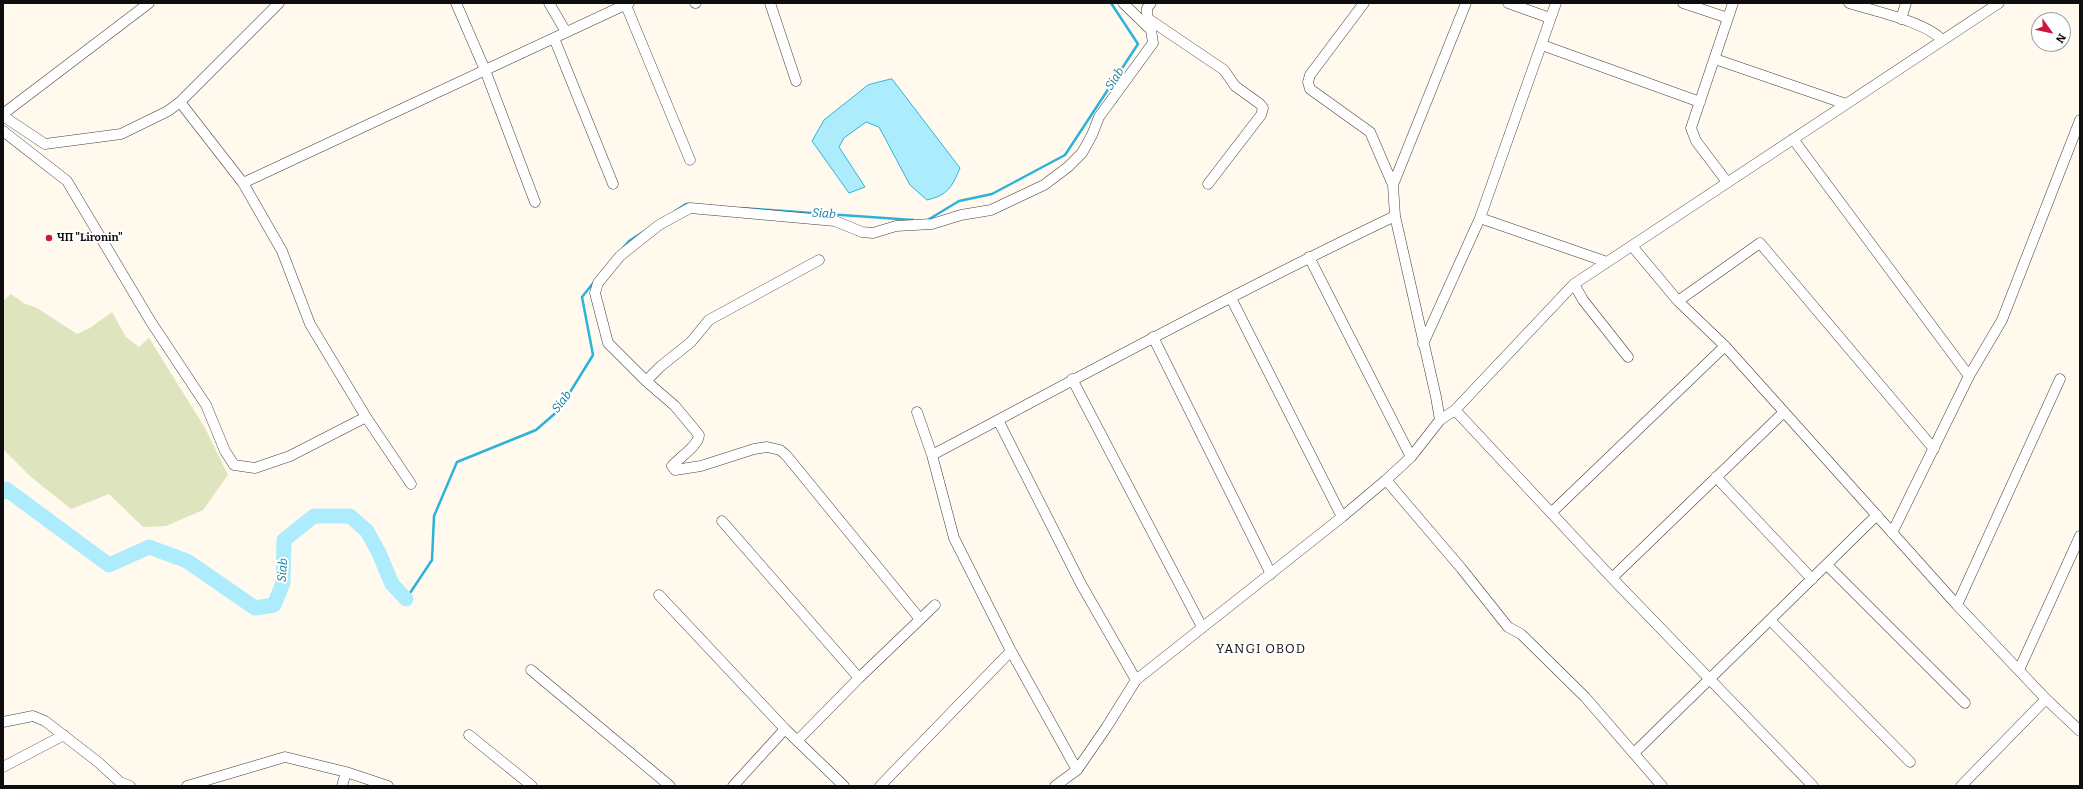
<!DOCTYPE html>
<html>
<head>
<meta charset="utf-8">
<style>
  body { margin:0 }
  #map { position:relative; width:2083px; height:789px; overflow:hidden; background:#fff9ee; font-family:Bitter,serif }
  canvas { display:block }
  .frame { position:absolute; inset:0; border:4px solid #0e0e0e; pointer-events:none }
  .north { position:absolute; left:2031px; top:12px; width:40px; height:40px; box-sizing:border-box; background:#fff; border:1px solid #9f9f9f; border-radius:50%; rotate:123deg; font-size:11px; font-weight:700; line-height:16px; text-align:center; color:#0e0e0e }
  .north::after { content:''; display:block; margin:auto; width:14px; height:18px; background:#cc173f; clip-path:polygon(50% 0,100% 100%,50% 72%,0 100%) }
</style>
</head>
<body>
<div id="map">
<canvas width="2083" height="789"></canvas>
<div class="frame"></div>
<div class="north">N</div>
</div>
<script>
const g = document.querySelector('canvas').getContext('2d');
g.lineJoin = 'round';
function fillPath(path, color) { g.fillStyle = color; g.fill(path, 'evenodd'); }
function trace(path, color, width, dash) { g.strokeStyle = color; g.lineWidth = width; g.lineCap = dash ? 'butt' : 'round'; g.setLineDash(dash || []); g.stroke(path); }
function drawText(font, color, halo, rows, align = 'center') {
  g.font = font + ' Bitter,serif'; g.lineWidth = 4; g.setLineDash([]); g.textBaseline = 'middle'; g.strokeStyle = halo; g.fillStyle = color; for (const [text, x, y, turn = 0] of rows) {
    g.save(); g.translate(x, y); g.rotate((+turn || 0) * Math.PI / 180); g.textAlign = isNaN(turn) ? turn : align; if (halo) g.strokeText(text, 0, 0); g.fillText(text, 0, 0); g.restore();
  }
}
const cemetery = new Path2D(`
  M 11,294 L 25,304 L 37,308 L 77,334 L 90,328 L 112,312 L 126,337 L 139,347 L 149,338 L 205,428 L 228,475 L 203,510 L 166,526 L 143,527 L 109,494 L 71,509 L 30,476 L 3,449 L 3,301 Z`);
const water = new Path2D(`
  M 892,79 L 960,168 C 952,187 948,195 927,200 L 910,185 L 879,127 L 866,122 L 844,138 L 839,147 L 865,187 L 849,193 L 812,141 L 824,120 L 868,85 Z`);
const stream = new Path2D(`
  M 741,208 L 913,220
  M 675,211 L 686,204 L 690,204
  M 926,221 L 959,201 L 992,194 L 1065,155 L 1138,44 L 1111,3
  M 622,249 L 629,241 L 646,230
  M 406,599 L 432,560 L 434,516 L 457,462 L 536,430 L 559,410 L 593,355 L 582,297 L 594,282`);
const river = new Path2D(`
  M 3,492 L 6,489 L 109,565 L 149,547 L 187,561 L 255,608 L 274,605 L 283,583 L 284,540 L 314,516 L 350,516 L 367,531 L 379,553 L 392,584 L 406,599`);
const minor = new Path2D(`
  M 456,3 L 485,70 L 535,202
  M 549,3 L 566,32
  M 625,3 L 690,160
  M 695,3 L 696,3
  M 770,3 L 796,81
  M 1151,3 L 1147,8 L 1147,18 L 1224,70 L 1235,86 L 1260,104 L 1263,108 L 1261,115 L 1208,184
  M 1364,3 L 1310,75 L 1308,82 L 1310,89 L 1370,132 L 1393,185
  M 1508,3 L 1550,18
  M 1683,3 L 1728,18
  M 1849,3 C 1874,11 1926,22 1942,40
  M 1901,19 L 1906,3
  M 554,38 L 613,184
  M 1542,45 L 1700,102
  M 1715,59 L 1846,104
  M 180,102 L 243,183 L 629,3
  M 3,114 L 149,3
  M 3,116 L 45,144 L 121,134 L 168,111 L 180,102 L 279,3
  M 3,131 L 67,181 L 151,322 L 206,405 L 225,451 L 234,465 L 255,468 L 290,456 L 366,417
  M 1793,139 L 1969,376
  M 1727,182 L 1696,141 L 1691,128 L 1733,3
  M 243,183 L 282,251 L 310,324 L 366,417 L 411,484
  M 1480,218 L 1607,262
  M 1632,246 L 1678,301 L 1725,346 L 1957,605 L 2046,699 L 2080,731
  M 1309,257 L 1411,457
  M 819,260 L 709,320 L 691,342 L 661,366 L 646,381 L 675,406 L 699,435 C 699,445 679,458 672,466 L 675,470 L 701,466 L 754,449 L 767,447 L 780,450 L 786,455 L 920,619
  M 1574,284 L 1583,300 L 1628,357
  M 1231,298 L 1342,517
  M 1678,301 L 1760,243 L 1934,449
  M 1153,337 L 1271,574
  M 1423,344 L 1480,218 L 1556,3
  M 1072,379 L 1202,627
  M 646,381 L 608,343 L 595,293 L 598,283 L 620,256 L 659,225 L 690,208 L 835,221 L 862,232 L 873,233 L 896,226 L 932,224 L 961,215 L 991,210 L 1044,185 L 1068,167 L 1082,153 L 1092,135 L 1099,117 L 1153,43 L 1151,30 L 1123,3
  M 1455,410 L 1612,578 L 1813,786
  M 917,412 L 932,455 L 954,538 L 1011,651 L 1077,770
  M 998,420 L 1081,584 L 1136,680
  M 1440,420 L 1436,397 L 1395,216 L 1393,185 L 1466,3
  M 932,455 C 1085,374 1238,291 1395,216
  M 1716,477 L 1812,579
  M 1386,480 L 1461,568 L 1508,627 L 1521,634 L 1585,697 L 1662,786
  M 1551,513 L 1725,346
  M 722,521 L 859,678
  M 1892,533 L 1969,376 L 2002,320 L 2080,120
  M 1827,565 L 1965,703
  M 1612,578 L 1784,412
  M 659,595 L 785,729 L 844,786
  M 1957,605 L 2060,379
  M 1770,620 L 1910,762
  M 531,670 L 670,786
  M 2019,670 L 2080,536
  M 3,722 L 33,716 L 45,721 L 98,762 L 120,782 L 130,786
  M 469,735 L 532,786
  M 797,741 L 859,678 L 935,605
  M 1634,753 L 1877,515
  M 3,767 L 64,735
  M 187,786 L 285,757 L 346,772 L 388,786
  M 342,786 L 346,772
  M 733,786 L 785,729
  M 880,786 L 1011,651
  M 1055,786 L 1077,770 L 1106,728 L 1136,680 L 1342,517 L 1386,480 L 1411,457 L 1440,420 L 1455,410 L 1574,284 L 1999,3
  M 1961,786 L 2046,699`);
const markers = [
  [49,238,4,"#cc173f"]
];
const poiNames = [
  ["ЧП \"Lironin\"",57,238]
];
const waterNames = [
  ["Siab",1115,79,-57],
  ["Siab",824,214,4],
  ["Siab",562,402,-53],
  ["Siab",283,570,-86]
];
const quarterNames = [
  ["YANGI OBOD",1261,649]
];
fillPath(cemetery, '#dee4bd');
fillPath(water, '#adecfc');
trace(water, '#2db3db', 1);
trace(stream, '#2db3db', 2.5);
trace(river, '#adecfc', 15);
trace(minor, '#414141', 11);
trace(minor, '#fff', 10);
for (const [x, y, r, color] of markers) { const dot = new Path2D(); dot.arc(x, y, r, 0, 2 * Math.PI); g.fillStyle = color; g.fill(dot); trace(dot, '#fff', 1.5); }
drawText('bold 11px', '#0e0e0e', '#fff', poiNames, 'left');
drawText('italic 12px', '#0a7ba4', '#fff', waterNames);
g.letterSpacing = '1px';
drawText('13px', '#0e0e0e', '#fff', quarterNames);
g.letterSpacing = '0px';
</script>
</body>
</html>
